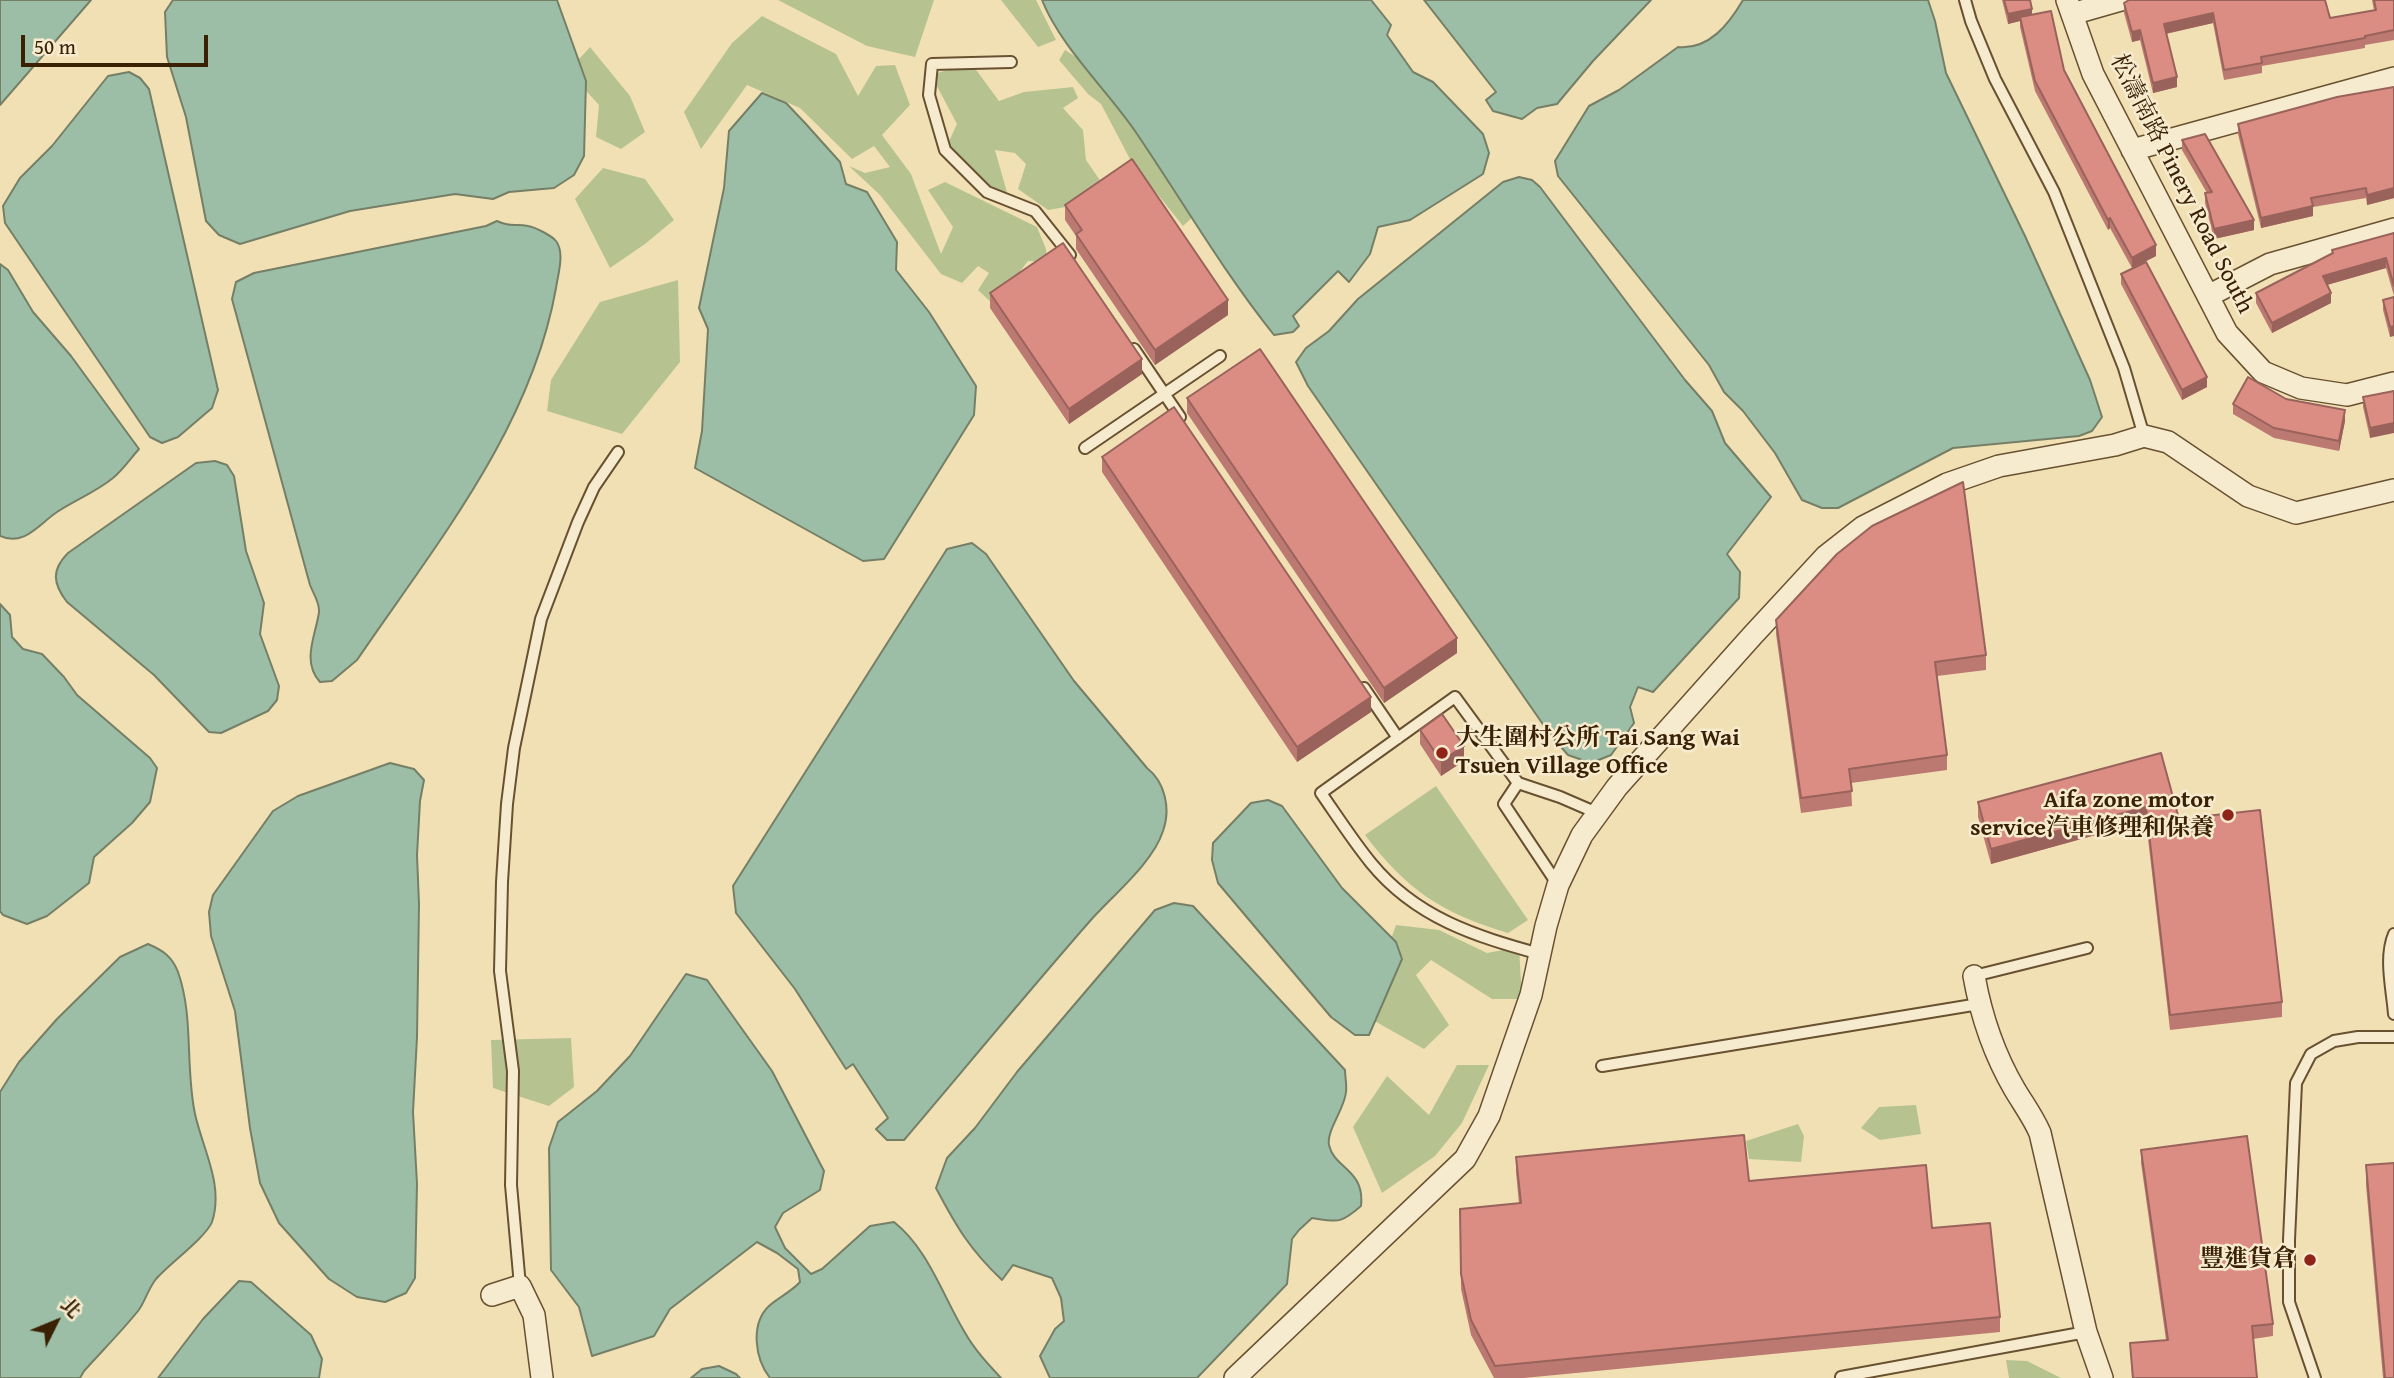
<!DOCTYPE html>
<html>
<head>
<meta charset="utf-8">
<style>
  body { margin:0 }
  #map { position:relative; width:2394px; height:1378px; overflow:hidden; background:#f2e0b5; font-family:"Gentium Book Plus","Noto Serif TC",serif }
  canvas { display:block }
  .north { position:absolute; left:21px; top:1287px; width:70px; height:70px; -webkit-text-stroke:5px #f7ebcf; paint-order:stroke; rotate:47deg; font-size:19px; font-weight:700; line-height:28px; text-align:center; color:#3a2104 }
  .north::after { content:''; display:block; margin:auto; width:24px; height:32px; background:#3a2104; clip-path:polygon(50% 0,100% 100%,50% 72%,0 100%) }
  .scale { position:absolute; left:21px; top:35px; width:187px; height:32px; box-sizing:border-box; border:4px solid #3a2104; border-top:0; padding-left:9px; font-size:21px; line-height:24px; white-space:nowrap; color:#3a2104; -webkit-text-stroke:5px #f7ebcf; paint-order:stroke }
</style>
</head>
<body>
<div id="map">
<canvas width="2394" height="1378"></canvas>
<div class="north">北</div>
<div class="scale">50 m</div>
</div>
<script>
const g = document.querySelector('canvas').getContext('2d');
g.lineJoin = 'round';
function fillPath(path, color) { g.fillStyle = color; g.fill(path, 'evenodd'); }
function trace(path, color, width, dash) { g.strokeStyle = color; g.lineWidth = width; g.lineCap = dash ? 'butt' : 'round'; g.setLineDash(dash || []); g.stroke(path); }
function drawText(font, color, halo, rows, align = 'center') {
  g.font = font + ' "Gentium Book Plus","Noto Serif TC",serif'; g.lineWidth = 5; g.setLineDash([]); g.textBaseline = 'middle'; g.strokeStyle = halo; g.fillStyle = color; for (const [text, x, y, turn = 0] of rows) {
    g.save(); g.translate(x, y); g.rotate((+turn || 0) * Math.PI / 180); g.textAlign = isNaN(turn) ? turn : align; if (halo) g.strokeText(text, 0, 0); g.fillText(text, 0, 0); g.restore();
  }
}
const green = new Path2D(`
  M 778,0 L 934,0 L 915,57 L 867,46 Z
  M 1001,0 L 1036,0 L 1056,40 L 1038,47 Z
  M 762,16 L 836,54 L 858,96 L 876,66 L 895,65 L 910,105 L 882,135 L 911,174 L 941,254 L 953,227 L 928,190 L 945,182 L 1037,227 L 1046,249 L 1047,262 L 1028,261 L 994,305 L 978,290 L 989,273 L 978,266 L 962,283 L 941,274 L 880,195 L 849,166 L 865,173 L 890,167 L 874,146 L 852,159 L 800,108 L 747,85 L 701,149 L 684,112 L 732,43 Z
  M 590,47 L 630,96 L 645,132 L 621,149 L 596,137 L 599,105 L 568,71 Z
  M 1065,50 L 1098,71 L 1197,213 L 1183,226 L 1131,161 L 1101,104 L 1088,94 L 1059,60 Z
  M 971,63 L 999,101 L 1024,92 L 1073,87 L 1078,98 L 1063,108 L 1083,130 L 1086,160 L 1108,192 L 1077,205 L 1048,210 L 1018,189 L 1026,164 L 1015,153 L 995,150 L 1008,196 L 979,184 L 945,150 L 957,124 L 931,75 Z
  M 603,168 L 645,179 L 674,220 L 645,244 L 610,268 L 575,199 Z
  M 678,280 L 680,362 L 622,434 L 547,411 L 551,380 L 600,302 Z
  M 1436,786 L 1528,920 L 1508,933 C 1441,913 1407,890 1365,835 Z
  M 1396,925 L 1439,930 L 1487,953 L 1519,947 L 1522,999 L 1492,999 L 1431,960 L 1416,975 L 1449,1025 L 1424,1049 L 1364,1015 Z
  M 571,1038 L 574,1087 L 549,1106 L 493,1088 L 491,1040 Z
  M 1457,1065 L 1489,1065 L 1462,1123 L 1435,1156 L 1382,1193 L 1353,1127 L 1387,1076 L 1429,1115 Z
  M 1916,1105 L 1921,1134 L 1880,1140 L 1861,1128 L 1879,1107 Z
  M 1798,1124 L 1804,1136 L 1801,1162 L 1749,1159 L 1746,1141 Z
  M 2006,1360 L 2027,1361 L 2061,1378 L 2009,1378 Z`);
const water = new Path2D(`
  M 0,0 L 91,0 L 0,105 Z
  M 173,0 L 557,0 L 586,81 L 584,156 L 574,175 L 554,188 L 509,192 L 493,199 L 455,194 L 350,211 L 240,244 L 219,235 L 206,221 L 186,117 L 167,57 L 165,12 Z
  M 1042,0 L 1371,0 L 1391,25 L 1387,35 L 1413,72 L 1433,82 L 1483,134 L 1489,153 L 1483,174 L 1410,220 L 1378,227 L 1370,254 L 1349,282 L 1338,271 L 1293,316 L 1299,326 L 1293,332 L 1274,335 C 1222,270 1182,200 1135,131 C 1107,90 1060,46 1042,0 Z
  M 1424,0 L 1651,0 L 1593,61 L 1557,104 L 1537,108 L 1522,119 L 1493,111 L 1486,100 L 1496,92 Z
  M 1743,0 L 1928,0 L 1935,21 L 1946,73 L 2025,236 L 2090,380 L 2102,417 L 2092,431 L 2079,436 L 1953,448 L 1838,508 L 1822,508 L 1802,500 L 1775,453 L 1743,411 L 1724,392 L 1709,365 L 1558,176 L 1555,161 L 1589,106 L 1619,90 L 1678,47 C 1709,50 1729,24 1743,0 Z
  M 129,72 L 140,78 L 149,89 L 218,390 L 212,408 L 178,437 L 162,443 L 150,437 L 5,223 L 3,206 L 20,178 L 52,146 L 108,76 Z
  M 762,93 L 786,103 L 805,123 L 840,162 L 846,184 L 867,192 L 897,242 L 896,270 L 929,312 L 976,386 L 974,415 L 884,559 L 863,561 L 695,468 L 702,431 L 708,329 L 699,308 L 724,188 L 729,131 Z
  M 1519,177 L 1532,180 L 1540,187 L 1685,380 L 1712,411 L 1725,443 L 1771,497 L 1727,554 L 1740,572 L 1739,598 L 1653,692 L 1638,687 L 1630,707 L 1634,723 L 1611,755 L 1591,763 L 1568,755 L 1549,733 L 1308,386 L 1296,362 L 1306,348 L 1329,331 L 1358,299 L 1503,182 Z
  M 497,221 C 512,228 515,223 528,226 C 535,227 552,236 556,241 C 565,253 558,274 556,288 C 531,429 436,544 357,660 L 332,681 L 320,682 C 301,661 316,635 319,612 C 320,603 313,593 310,585 L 232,299 L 236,282 L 254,273 L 486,226 Z
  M 0,264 L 8,270 L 33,312 L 71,356 L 139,449 C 130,459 123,470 113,478 C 96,492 75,500 57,512 C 39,524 24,547 0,536 Z
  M 215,461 L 227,465 L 234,476 L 246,551 L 264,603 L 260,634 L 279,686 L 277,700 L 268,711 L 221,733 L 209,732 L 154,675 L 67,602 C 53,584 51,570 68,553 L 196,463 Z
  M 972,543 L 986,554 L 1074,681 L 1147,768 C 1165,782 1171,809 1163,831 C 1153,863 1112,896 1090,921 C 1027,993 966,1067 904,1140 L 887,1140 L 876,1129 L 888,1118 L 853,1064 L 846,1069 L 795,989 L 736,913 L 733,886 L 947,549 Z
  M 0,604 L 10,615 L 12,637 L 23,649 L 42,654 L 64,677 L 77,695 L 150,758 L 157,768 L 150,802 L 132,823 L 94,857 L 89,883 L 47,916 L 27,924 L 3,915 L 0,911 Z
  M 390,763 L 414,769 L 424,780 L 420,801 L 417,855 L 419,904 L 417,1037 L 413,1112 L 417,1184 L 415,1278 L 406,1293 L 385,1302 L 357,1297 L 329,1279 L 279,1223 L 260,1183 L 250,1128 L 235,1011 L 211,936 L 209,912 L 213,895 L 273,811 L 298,796 Z
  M 1268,800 L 1282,806 L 1342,888 L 1396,942 L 1402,959 L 1369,1035 L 1355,1035 L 1331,1017 L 1218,883 L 1212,860 L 1213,843 L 1251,803 Z
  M 1174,903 L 1193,906 L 1345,1070 C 1345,1077 1347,1085 1346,1092 C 1345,1108 1326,1131 1329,1145 C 1334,1169 1365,1169 1361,1206 C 1340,1224 1339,1222 1312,1218 L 1299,1230 L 1292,1239 L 1287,1284 L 1197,1378 L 1050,1378 L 1040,1356 L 1055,1329 L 1064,1321 L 1061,1298 L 1052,1278 L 1013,1265 L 1002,1280 C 970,1250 956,1226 936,1188 L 947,1158 L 975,1128 L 1017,1072 L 1155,910 Z
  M 148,944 C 162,950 172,956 178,972 C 194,1017 185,1067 195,1114 C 203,1150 224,1185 212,1222 C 206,1237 168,1265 156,1279 C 148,1289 145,1302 138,1311 C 121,1332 102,1351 84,1371 L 80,1378 L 0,1378 L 0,1092 L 19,1062 L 57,1019 L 120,957 Z
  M 686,974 L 707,980 L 772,1071 L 824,1171 L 820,1190 L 783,1213 L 775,1227 L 785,1248 L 811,1274 L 822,1269 L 870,1226 L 894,1222 C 928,1249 942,1294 964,1331 C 974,1349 987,1363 1001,1378 L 770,1378 C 755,1359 750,1324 769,1306 C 779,1297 791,1292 800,1282 L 798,1269 L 777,1253 L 757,1242 L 670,1309 L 654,1336 L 592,1356 L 579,1307 L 551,1270 L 549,1148 L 558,1122 L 597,1091 L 630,1056 Z
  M 239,1281 L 251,1282 L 311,1335 L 322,1359 L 319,1378 L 158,1378 L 203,1319 Z
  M 719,1366 L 736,1374 L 740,1378 L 691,1378 L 702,1369 Z`);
const lane = new Path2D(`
  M 1965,0 L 1971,21 L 1995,79 L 2054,192 L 2124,368 L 2144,436
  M 1011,62 L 932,64 L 929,95 L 945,150 L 987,192 L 1035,211 L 1070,255
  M 1134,349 L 1180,417
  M 1085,448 L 1220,356
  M 1364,688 L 1398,738
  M 1518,783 L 1504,804 L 1558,885
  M 2394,934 C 2384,957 2392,989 2394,1014
  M 1540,954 C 1475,936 1416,918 1371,863 C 1353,841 1337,816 1321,793 L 1455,697 L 1518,783 L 1560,797 L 1597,813
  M 1974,976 L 2087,948
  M 1602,1066 L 1979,1004
  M 520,1286 L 511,1185 L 513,1071 L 500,971 L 502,882 L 507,804 L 514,748 L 541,619 L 578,522 L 594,487 L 618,452
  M 1841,1377 L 2086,1332
  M 2315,1378 L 2289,1302 L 2289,1240 L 2296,1083 L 2311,1054 L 2334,1041 L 2358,1037 L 2394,1037`);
const street = new Path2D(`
  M 2067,0 L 2093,74 L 2227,333 L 2263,372 L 2301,388 L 2347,395 L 2394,383
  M 2072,14 L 2121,0
  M 2132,150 L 2394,78
  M 2208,296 L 2270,264 L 2394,229
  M 1974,976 C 1981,1015 1995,1056 2015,1090 C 2024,1105 2033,1117 2040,1133 L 2086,1332 L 2102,1378
  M 492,1295 L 520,1286 L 534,1315 L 542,1378
  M 1235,1378 L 1465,1159 L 1489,1116 L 1531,995 L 1546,926 L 1558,885 L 1582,835 L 1617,787 L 1752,636 L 1826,556 L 1863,527 L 1947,484 L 1999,466 L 2115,445 L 2144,436 L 2168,442 L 2248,496 L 2296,513 L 2394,490`);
const wall = new Path2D(`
  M 2002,0 L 2030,0 L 2032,15 L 2064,70 L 2156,256 L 2133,268 L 2207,387 L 2182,400 L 2121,284 L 2121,274 L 2132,268 L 2110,228 L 2108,230 L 2035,91 L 2020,27 L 2020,21 L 2008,24 Z
  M 2372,0 L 2394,0 L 2394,40 L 2365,45 L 2365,48 L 2262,66 L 2262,73 L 2224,80 L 2213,23 L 2166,34 L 2177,87 L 2153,93 L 2140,40 L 2132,42 L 2124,13 L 2124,3 L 2330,18 L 2374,10 Z
  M 2394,87 L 2394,198 L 2367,205 L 2366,198 L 2313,207 L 2313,216 L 2261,228 L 2238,134 L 2238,124 Z
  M 2182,140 L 2254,230 L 2214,239 L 2205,203 L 2205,193 L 2207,193 L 2182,150 Z
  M 1065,205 L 1228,315 L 1155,365 L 1076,249 L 1076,236 L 1065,220 Z
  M 2394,233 L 2394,296 L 2386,268 L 2327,285 L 2331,303 L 2272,333 L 2256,303 L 2256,293 L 2332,254 L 2332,250 Z
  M 990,293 L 1142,374 L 1069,424 L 990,308 Z
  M 2394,297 L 2390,337 L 2383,310 L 2383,300 Z
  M 2394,391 L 2370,438 L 2363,407 L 2363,397 Z
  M 1187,398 L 1457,653 L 1384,703 L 1187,413 Z
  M 2286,399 L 2345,421 L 2339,451 L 2274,438 L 2233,414 L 2233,404 Z
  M 1102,457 L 1371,712 L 1297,762 L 1102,472 Z
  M 1776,620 L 1986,655 L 1986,670 L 1937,676 L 1947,755 L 1947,770 L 1851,783 L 1852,806 L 1801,813 L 1776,634 Z
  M 1420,730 L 1464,761 L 1441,776 L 1420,744 Z
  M 2161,753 L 2179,819 L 2282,1002 L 2282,1017 L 2170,1030 L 2146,821 L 1991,864 L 1978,817 L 1978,802 Z
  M 2141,1150 L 2273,1324 L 2273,1336 L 2253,1339 L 2257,1378 L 2132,1378 L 2130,1343 L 2166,1340 L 2141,1163 Z
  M 1516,1157 L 1749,1181 L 1932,1228 L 2000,1317 L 2000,1332 L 1524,1378 L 1494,1378 L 1471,1335 L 1461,1289 L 1460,1209 L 1519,1204 L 1516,1172 Z
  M 2366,1165 L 2394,1378 L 2383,1378 L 2366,1185 Z`);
const shadedWall = new Path2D(`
  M 2032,9 L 2032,19 L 2020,17 L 2020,21 L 2008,24 L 2008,14 Z
  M 2213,13 L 2213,23 L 2164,34 L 2164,24 Z
  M 2140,30 L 2140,40 L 2132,42 L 2132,32 Z
  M 2177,77 L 2177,87 L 2153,93 L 2153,83 Z
  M 2394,188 L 2394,198 L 2367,205 L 2367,195 Z
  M 2313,206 L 2313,216 L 2261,228 L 2261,218 Z
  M 2110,218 L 2110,228 L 2108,230 L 2108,220 Z
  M 2254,220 L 2254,230 L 2214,239 L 2214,229 Z
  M 2156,245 L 2156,256 L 2132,268 L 2132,258 Z
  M 2386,258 L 2386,268 L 2323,286 L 2323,276 Z
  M 2331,293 L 2331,303 L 2272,333 L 2272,323 Z
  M 1228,300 L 1228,315 L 1155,365 L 1155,350 Z
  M 2394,326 L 2394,336 L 2390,337 L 2390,327 Z
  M 1142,359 L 1142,374 L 1069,424 L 1069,409 Z
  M 2207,377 L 2207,387 L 2182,400 L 2182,390 Z
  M 2345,410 L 2345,421 L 2339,451 L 2339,441 Z
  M 2394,423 L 2394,433 L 2370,438 L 2370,428 Z
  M 1457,638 L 1457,653 L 1384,703 L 1384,688 Z
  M 1371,697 L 1371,712 L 1297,762 L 1297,747 Z
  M 1464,746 L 1464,761 L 1441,776 L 1441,761 Z
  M 2146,807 L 2146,821 L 1991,864 L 1991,849 Z`);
const building = new Path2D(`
  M 2004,0 L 2030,0 L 2032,9 L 2008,14 Z
  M 2129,0 L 2325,0 L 2330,18 L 2376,10 L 2374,0 L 2394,0 L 2394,30 L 2365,36 L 2365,38 L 2261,57 L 2262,63 L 2224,70 L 2213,13 L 2164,24 L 2177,77 L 2153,83 L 2140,30 L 2132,32 L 2124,3 Z
  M 2051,11 L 2064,70 L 2156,245 L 2132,258 L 2110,218 L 2108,220 L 2035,81 L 2020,17 Z
  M 2394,87 L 2394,188 L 2367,195 L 2366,188 L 2311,198 L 2313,206 L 2261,218 L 2238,124 L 2337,97 Z
  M 2205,134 L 2254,220 L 2214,229 L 2205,193 L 2212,192 L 2182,140 Z
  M 1132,159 L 1228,300 L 1155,350 L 1076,234 L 1082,230 L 1065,205 Z
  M 2394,233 L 2394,286 L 2386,258 L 2323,276 L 2331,293 L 2272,323 L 2256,293 L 2333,253 L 2332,250 Z
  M 1063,243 L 1142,359 L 1069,409 L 990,293 Z
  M 2146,262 L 2207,377 L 2182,390 L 2121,274 Z
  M 2394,297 L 2394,326 L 2390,327 L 2383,300 Z
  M 1260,349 L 1457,638 L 1384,688 L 1187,398 Z
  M 2248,377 L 2286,399 L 2345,410 L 2339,441 L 2274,428 L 2233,404 Z
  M 2394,391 L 2394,423 L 2370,428 L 2363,397 Z
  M 1174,407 L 1371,697 L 1297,747 L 1102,457 Z
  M 1963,482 L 1986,655 L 1935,662 L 1947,755 L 1849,769 L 1852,791 L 1801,798 L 1776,620 L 1837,554 L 1872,526 Z
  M 1442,714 L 1464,746 L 1441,761 L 1420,730 Z
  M 2161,753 L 2179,819 L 2260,810 L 2282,1002 L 2170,1015 L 2146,807 L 1991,849 L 1978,802 Z
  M 1744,1135 L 1749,1181 L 1926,1165 L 1932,1228 L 1990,1223 L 2000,1317 L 1495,1366 L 1471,1320 L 1461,1274 L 1460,1209 L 1521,1203 L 1516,1157 Z
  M 2247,1136 L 2273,1324 L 2252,1326 L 2257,1378 L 2133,1378 L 2130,1343 L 2168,1340 L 2141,1150 Z
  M 2394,1163 L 2394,1378 L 2385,1378 L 2366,1165 Z`);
const markers = [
  [1442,753,7,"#8f2418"],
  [2228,815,7,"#8f2418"],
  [2310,1260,7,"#8f2418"]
];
const streetNames = [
  ["松濤南路 Pinery Road South",2181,184,63]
];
const poiNames = [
  ["大生圍村公所 Tai Sang Wai",1456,739,"left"],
  ["Tsuen Village Office",1456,767,"left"],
  ["Aifa zone motor",2214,801],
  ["service汽車修理和保養",2214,829],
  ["豐進貨倉",2296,1260]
];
fillPath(green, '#b6c391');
fillPath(water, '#9cbea7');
trace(water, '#757f66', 2);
trace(lane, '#685130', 14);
trace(street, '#685130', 24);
trace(lane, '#f7ebcf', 10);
trace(street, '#f7ebcf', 21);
fillPath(wall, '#bc7971');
fillPath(shadedWall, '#99635c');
fillPath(building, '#db8d83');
trace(building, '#99635c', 2);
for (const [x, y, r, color] of markers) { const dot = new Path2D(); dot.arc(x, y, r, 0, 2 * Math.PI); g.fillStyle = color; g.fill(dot); trace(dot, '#f7ebcf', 2.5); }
drawText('24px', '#3a2104', '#f7ebcf', streetNames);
drawText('bold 24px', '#3a2104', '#f7ebcf', poiNames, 'right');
</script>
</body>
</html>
